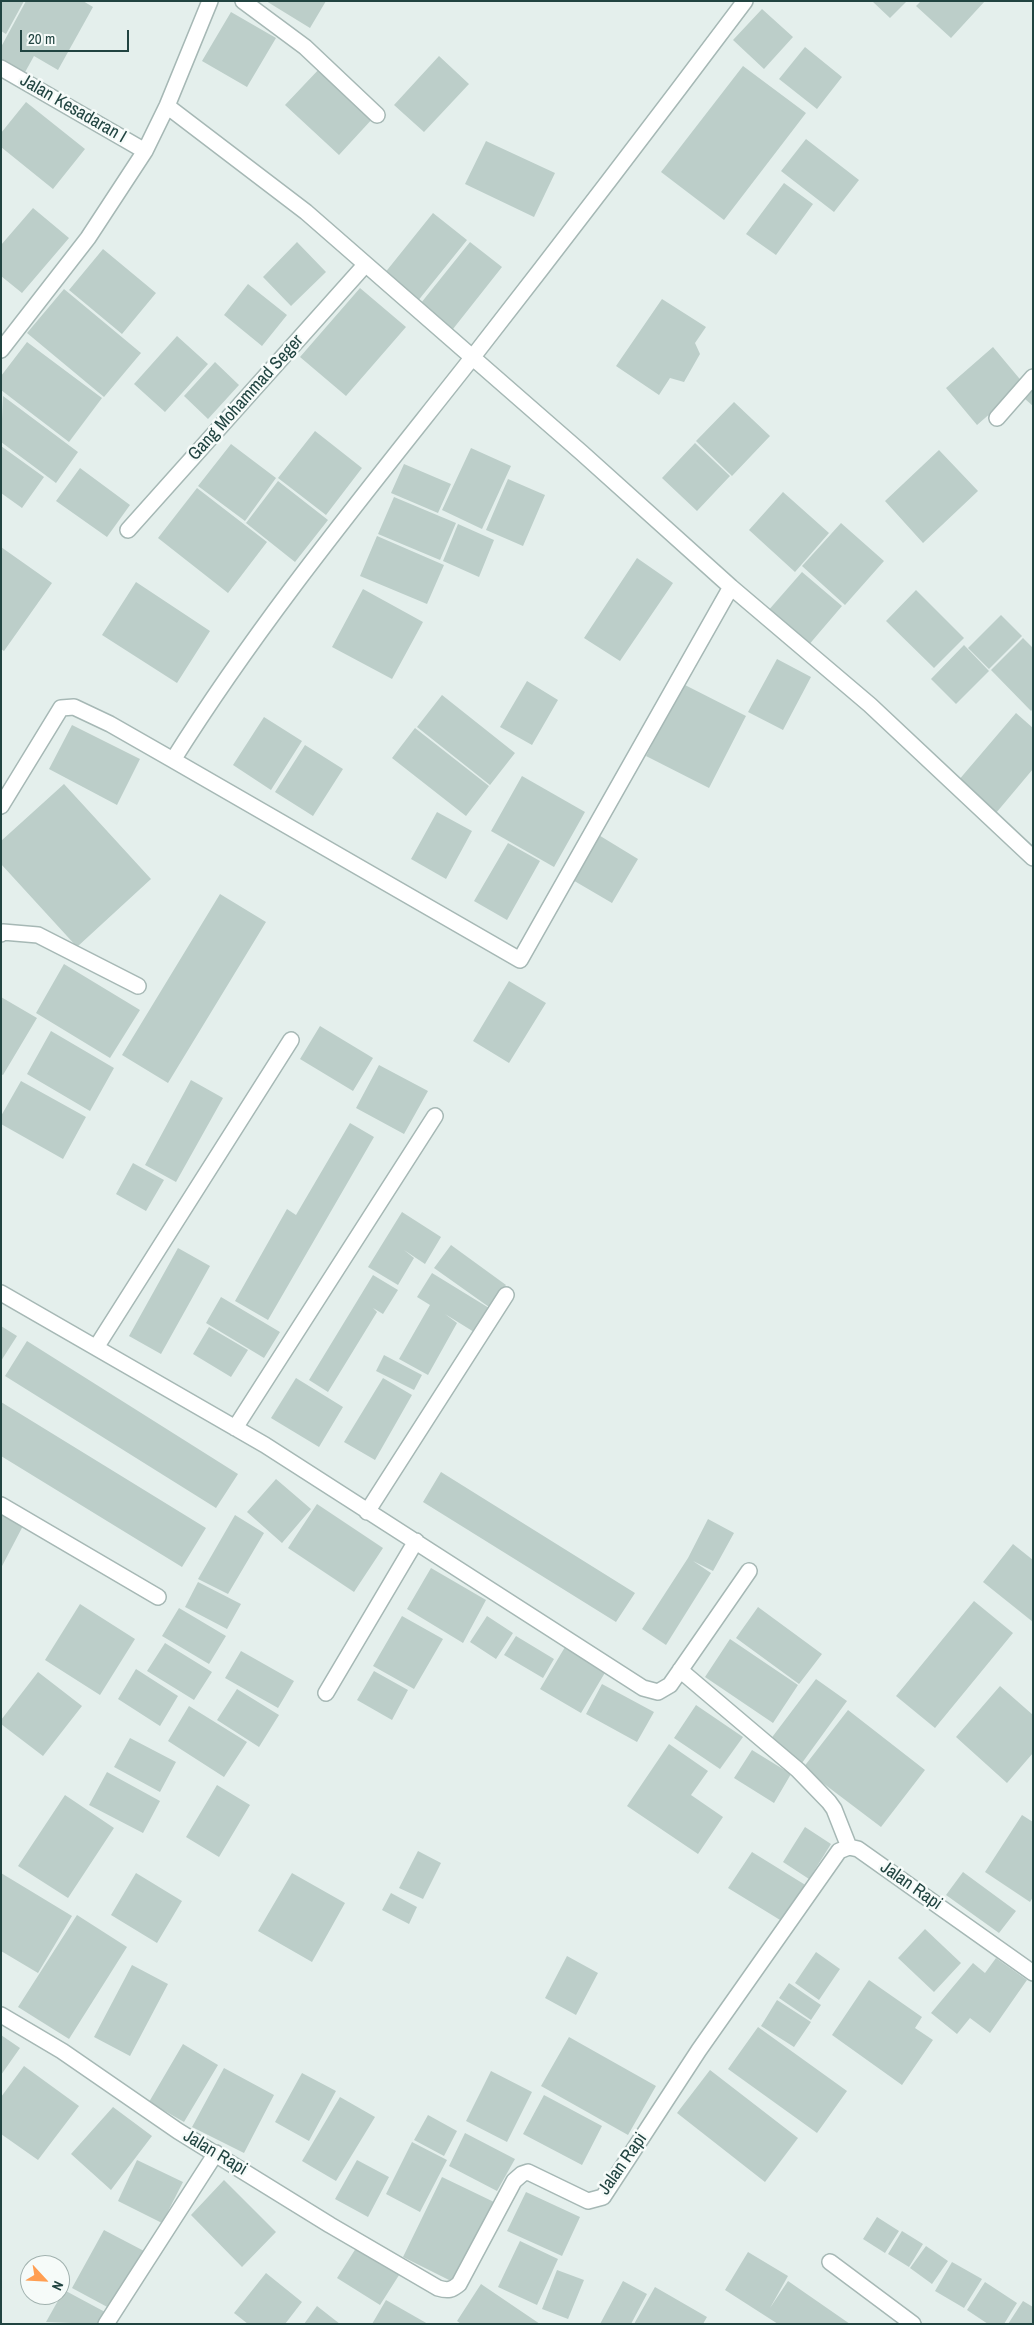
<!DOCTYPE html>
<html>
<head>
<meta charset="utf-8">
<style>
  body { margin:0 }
  #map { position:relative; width:1034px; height:2325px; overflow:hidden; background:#e4efec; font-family:"Archivo Narrow",sans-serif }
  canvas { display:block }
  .frame { position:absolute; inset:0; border:2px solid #214441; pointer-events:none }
  .north { position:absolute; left:20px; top:2255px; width:50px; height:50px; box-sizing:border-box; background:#f6fbf9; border:1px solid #a1b2af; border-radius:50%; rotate:115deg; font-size:14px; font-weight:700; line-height:20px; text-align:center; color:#214441 }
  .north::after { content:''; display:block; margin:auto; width:18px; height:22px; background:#ff9e52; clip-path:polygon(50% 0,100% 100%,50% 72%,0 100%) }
  .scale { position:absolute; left:20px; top:30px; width:109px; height:22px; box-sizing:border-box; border:2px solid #214441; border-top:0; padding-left:6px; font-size:15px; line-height:18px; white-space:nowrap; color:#214441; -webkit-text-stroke:4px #f6fbf9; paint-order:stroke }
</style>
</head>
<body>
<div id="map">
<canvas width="1034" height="2325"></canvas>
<div class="frame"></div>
<div class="north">N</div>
<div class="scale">20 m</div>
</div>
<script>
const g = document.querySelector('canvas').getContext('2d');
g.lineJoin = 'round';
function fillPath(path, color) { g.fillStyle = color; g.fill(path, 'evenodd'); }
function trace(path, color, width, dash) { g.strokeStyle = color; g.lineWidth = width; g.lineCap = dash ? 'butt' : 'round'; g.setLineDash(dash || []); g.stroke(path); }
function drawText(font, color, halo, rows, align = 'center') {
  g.font = font + ' "Archivo Narrow",sans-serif'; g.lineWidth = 5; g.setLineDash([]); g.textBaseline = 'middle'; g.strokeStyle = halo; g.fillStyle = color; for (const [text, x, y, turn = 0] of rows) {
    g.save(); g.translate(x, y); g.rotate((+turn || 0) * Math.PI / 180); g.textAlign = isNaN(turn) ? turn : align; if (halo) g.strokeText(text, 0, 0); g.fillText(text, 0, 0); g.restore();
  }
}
const building = new Path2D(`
  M 1,1 L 24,1 L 6,34 L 1,31 Z
  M 26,1 L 83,1 L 93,7 L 58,70 L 34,56 L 24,74 L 1,61 L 1,47 Z
  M 266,1 L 326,1 L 310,28 Z
  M 872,1 L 907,1 L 890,18 Z
  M 921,1 L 985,1 L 951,38 L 916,6 Z
  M 762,9 L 793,37 L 764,69 L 733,40 Z
  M 231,12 L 276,38 L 247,87 L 202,61 Z
  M 805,47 L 842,77 L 817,109 L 779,79 Z
  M 439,56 L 469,84 L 424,132 L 394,105 Z
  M 743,66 L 806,113 L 724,220 L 661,172 Z
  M 321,67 L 374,117 L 339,155 L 285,105 Z
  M 26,102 L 85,149 L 53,189 L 1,147 L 1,133 Z
  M 806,139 L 859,180 L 834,212 L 781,171 Z
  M 486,141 L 555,173 L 534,217 L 465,184 Z
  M 784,183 L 813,204 L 776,255 L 746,234 Z
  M 33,208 L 69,238 L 22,293 L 1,276 L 1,245 Z
  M 433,213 L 467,240 L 417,302 L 384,274 Z
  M 297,242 L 326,272 L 291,306 L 263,277 Z
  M 470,242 L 502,267 L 453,329 L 421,303 Z
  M 103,249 L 156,293 L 122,334 L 69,290 Z
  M 248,284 L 287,315 L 262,346 L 224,315 Z
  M 360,288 L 406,327 L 346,396 L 300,357 Z
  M 64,289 L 141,353 L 104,397 L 27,333 Z
  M 662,299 L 706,327 L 695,343 L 700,354 L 684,382 L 670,378 L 659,395 L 616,366 Z
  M 177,336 L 208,364 L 165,412 L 134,384 Z
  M 27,342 L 102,398 L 69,442 L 1,390 L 1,376 Z
  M 993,347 L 1024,384 L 977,425 L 946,388 Z
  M 215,362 L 239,385 L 208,419 L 184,396 Z
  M 1033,390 L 1033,406 L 1025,399 Z
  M 3,396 L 78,452 L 56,483 L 1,442 Z
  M 734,402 L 770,436 L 732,476 L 696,441 Z
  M 315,431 L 362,468 L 326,515 L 278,478 Z
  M 695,443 L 730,476 L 697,511 L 662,478 Z
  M 231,444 L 276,478 L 245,521 L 198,486 Z
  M 1,446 L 44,477 L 22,508 L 1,493 Z
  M 471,448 L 511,466 L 482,529 L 442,510 Z
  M 939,450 L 978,491 L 923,543 L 885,501 Z
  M 404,464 L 451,484 L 438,513 L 391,493 Z
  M 80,468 L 130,505 L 107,537 L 56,501 Z
  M 508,479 L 545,495 L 523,546 L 486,530 Z
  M 278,481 L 328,520 L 295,562 L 246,523 Z
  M 197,488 L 267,542 L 228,593 L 158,538 Z
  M 783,492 L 829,533 L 795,572 L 749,530 Z
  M 394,497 L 456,523 L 440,560 L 378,534 Z
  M 841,523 L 884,561 L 845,605 L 802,566 Z
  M 458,524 L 494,540 L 479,577 L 443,561 Z
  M 377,536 L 444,565 L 427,604 L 360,576 Z
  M 1,547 L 52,583 L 4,651 L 1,649 Z
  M 637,558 L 673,583 L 620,661 L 584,638 Z
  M 802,572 L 842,606 L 807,647 L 767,612 Z
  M 136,582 L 210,631 L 177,683 L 102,635 Z
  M 363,589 L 423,622 L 392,679 L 332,647 Z
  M 916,590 L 964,638 L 934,668 L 886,621 Z
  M 1001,615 L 1022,636 L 989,669 L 968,648 Z
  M 1023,638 L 1033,648 L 1033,709 L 1031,711 L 991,670 Z
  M 964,645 L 989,671 L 956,704 L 931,679 Z
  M 777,659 L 811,677 L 783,730 L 748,712 Z
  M 527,681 L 558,700 L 532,745 L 500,727 Z
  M 683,684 L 746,716 L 709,788 L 646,756 Z
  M 442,695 L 515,753 L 490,785 L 417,727 Z
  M 1016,713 L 1033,728 L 1033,769 L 996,813 L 958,781 Z
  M 264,717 L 302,741 L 271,790 L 233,765 Z
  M 72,725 L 140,759 L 117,805 L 49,769 Z
  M 415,728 L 489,786 L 466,816 L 392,758 Z
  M 305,745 L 343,769 L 313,816 L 275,792 Z
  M 522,776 L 585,812 L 554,867 L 491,831 Z
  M 64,784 L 151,879 L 77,947 L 1,864 L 1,841 Z
  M 437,812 L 472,831 L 446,879 L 411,859 Z
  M 597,834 L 638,859 L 612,903 L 571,879 Z
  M 508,843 L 540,861 L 507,920 L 474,901 Z
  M 220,894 L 266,922 L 168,1083 L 122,1055 Z
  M 64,964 L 140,1010 L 110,1058 L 36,1013 Z
  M 509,981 L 546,1003 L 509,1063 L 473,1041 Z
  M 1,997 L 37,1018 L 3,1075 L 1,1074 Z
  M 320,1026 L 373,1058 L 353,1091 L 300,1059 Z
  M 51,1031 L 114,1068 L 90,1111 L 27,1074 Z
  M 379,1065 L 428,1091 L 404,1134 L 356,1108 Z
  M 191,1080 L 223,1098 L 176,1182 L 145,1165 Z
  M 21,1081 L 86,1117 L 63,1159 L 1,1124 L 1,1116 Z
  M 350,1123 L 374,1137 L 268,1320 L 235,1301 L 287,1209 L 296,1215 Z
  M 133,1163 L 164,1180 L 146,1211 L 116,1194 Z
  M 402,1212 L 441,1237 L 425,1264 L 404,1250 L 414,1258 L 398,1285 L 368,1267 Z
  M 451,1245 L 506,1285 L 489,1307 L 434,1268 Z
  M 178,1248 L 210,1266 L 161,1354 L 129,1336 Z
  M 432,1273 L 489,1308 L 474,1332 L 445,1314 L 457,1323 L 428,1375 L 399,1359 L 430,1305 L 417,1297 Z
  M 373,1275 L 398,1290 L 383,1314 L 373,1308 L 377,1312 L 328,1392 L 309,1380 Z
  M 221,1297 L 280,1332 L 264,1358 L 206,1323 Z
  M 1,1326 L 17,1336 L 1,1361 Z
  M 209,1327 L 248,1350 L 231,1377 L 193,1354 Z
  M 27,1341 L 238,1474 L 216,1508 L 5,1376 Z
  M 384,1355 L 422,1375 L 414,1390 L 376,1371 Z
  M 296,1378 L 343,1407 L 319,1447 L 271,1418 Z
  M 383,1378 L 412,1395 L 375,1460 L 344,1442 Z
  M 1,1402 L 206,1528 L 182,1567 L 1,1456 Z
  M 441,1472 L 635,1593 L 616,1622 L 423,1502 Z
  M 276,1479 L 311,1509 L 282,1543 L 247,1512 Z
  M 317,1504 L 383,1548 L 354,1592 L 288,1548 Z
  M 1,1510 L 25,1522 L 1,1568 Z
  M 235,1515 L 264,1533 L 228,1594 L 198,1579 Z
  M 708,1519 L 734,1533 L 713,1571 L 693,1561 L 711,1573 L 666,1645 L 642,1629 L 688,1558 Z
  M 1013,1544 L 1033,1560 L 1033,1622 L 983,1582 Z
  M 431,1568 L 486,1600 L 463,1643 L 407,1609 Z
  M 198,1582 L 241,1604 L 227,1629 L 185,1607 Z
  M 974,1601 L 1013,1633 L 935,1728 L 896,1696 Z
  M 80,1604 L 135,1639 L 100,1695 L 45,1660 Z
  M 758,1607 L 822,1654 L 799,1684 L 736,1638 Z
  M 179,1608 L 226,1636 L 209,1664 L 162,1636 Z
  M 402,1616 L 443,1639 L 414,1689 L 373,1666 Z
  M 487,1616 L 513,1633 L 496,1659 L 470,1642 Z
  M 516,1636 L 554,1659 L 543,1678 L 504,1655 Z
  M 730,1639 L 798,1685 L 773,1723 L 705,1677 Z
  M 165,1643 L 212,1672 L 194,1700 L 147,1671 Z
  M 565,1647 L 606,1671 L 581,1713 L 540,1689 Z
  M 241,1651 L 294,1681 L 278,1708 L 225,1678 Z
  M 136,1669 L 178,1696 L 160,1726 L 118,1699 Z
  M 374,1671 L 408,1690 L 392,1720 L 357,1700 Z
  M 38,1672 L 82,1706 L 43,1756 L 1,1724 L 1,1720 Z
  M 816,1679 L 847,1701 L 802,1763 L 770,1740 Z
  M 602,1684 L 654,1712 L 637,1742 L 586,1714 Z
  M 1000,1686 L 1033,1715 L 1033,1753 L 1007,1783 L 956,1737 Z
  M 237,1689 L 279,1715 L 259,1747 L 217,1720 Z
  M 696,1705 L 743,1737 L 720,1769 L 674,1738 Z
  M 189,1706 L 247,1742 L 224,1777 L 168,1741 Z
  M 848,1710 L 925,1770 L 881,1827 L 803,1768 Z
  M 130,1738 L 176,1762 L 160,1792 L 114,1767 Z
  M 669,1744 L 708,1771 L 691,1795 L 723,1817 L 698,1854 L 627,1806 Z
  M 752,1750 L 791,1774 L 774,1803 L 734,1778 Z
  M 107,1772 L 160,1801 L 143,1833 L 89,1805 Z
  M 217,1785 L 250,1805 L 219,1857 L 186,1837 Z
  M 65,1795 L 114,1828 L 68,1898 L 18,1866 Z
  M 1022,1815 L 1033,1822 L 1033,1897 L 1030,1902 L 985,1872 Z
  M 805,1827 L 831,1844 L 809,1879 L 783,1862 Z
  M 418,1851 L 441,1863 L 423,1899 L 399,1888 Z
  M 752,1852 L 807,1886 L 785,1923 L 728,1888 Z
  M 963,1872 L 1016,1911 L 999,1933 L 946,1895 Z
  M 1,1873 L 72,1916 L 38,1973 L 1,1951 Z
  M 136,1873 L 182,1901 L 157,1943 L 111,1915 Z
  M 292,1873 L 345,1903 L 312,1962 L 258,1931 Z
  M 391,1893 L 417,1907 L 409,1924 L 382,1910 Z
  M 77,1915 L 127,1947 L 69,2039 L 18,2007 Z
  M 925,1929 L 961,1963 L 934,1992 L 898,1958 Z
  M 816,1952 L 840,1969 L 819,2000 L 795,1983 Z
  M 567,1956 L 598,1973 L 576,2015 L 545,1998 Z
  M 996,1958 L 1027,1980 L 990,2033 L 970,2018 L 957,2034 L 931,2013 L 973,1963 L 985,1973 Z
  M 132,1965 L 168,1984 L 130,2056 L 94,2037 Z
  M 869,1980 L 922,2017 L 915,2028 L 933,2040 L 902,2085 L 832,2035 Z
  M 789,1983 L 821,2005 L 811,2020 L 779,1998 Z
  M 777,2000 L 811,2022 L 794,2047 L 761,2026 Z
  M 758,2027 L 847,2091 L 817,2133 L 728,2069 Z
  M 1,2035 L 20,2048 L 1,2075 Z
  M 569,2037 L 656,2086 L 628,2135 L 541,2086 Z
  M 183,2044 L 218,2065 L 184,2122 L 149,2102 Z
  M 24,2066 L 79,2106 L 38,2160 L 1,2134 L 1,2097 Z
  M 224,2068 L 274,2095 L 244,2153 L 192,2127 Z
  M 710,2070 L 798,2138 L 765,2182 L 677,2113 Z
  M 491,2071 L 532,2092 L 507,2142 L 466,2121 Z
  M 302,2073 L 336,2091 L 309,2141 L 275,2122 Z
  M 544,2095 L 602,2126 L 582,2165 L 523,2134 Z
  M 340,2097 L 375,2117 L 336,2181 L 302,2161 Z
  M 113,2107 L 152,2136 L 111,2190 L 71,2154 Z
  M 428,2115 L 457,2131 L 444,2156 L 414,2140 Z
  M 465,2133 L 515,2159 L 497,2191 L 449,2166 Z
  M 412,2142 L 447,2160 L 420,2212 L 386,2194 Z
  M 137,2160 L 183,2182 L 162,2223 L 118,2201 Z
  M 357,2160 L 389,2177 L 368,2217 L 335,2199 Z
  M 442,2177 L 494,2202 L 455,2283 L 403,2257 Z
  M 224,2180 L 276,2232 L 242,2267 L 191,2215 Z
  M 526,2192 L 580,2217 L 562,2256 L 507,2231 Z
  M 877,2217 L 899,2231 L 885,2253 L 863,2239 Z
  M 104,2230 L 144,2251 L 111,2309 L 72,2288 Z
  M 902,2231 L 923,2244 L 909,2267 L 888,2254 Z
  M 520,2241 L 558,2259 L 537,2305 L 498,2287 Z
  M 358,2245 L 401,2272 L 380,2305 L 337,2278 Z
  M 926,2246 L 948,2261 L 932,2284 L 910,2268 Z
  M 748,2252 L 788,2276 L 770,2308 L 788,2281 L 850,2324 L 778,2324 L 725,2290 Z
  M 952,2262 L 982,2279 L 964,2308 L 935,2291 Z
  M 557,2270 L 584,2280 L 568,2319 L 542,2309 Z
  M 266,2273 L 302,2302 L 285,2324 L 248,2324 L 234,2313 Z
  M 623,2281 L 647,2294 L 631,2324 L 600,2324 Z
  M 985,2282 L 1017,2303 L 1004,2324 L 988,2324 L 967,2310 Z
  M 481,2284 L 540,2324 L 461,2324 L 457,2321 Z
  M 655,2287 L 707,2317 L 703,2324 L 634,2324 Z
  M 64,2290 L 105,2312 L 98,2324 L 46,2322 Z
  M 386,2300 L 428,2324 L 372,2324 Z
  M 1023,2301 L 1033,2307 L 1033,2324 L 1008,2324 Z
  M 317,2306 L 340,2324 L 304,2324 Z`);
const lane = new Path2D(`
  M 1,934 L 3,932 L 38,935 L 138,986`);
const street = new Path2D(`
  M 243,1 L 305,47 L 377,115
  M 1,68 L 145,151
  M 167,106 L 306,212 L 582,453 L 731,587 L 870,705 L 1033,858
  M 1,350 L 88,238 L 145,151 L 167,106 L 210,1
  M 997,418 L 1033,377
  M 128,530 L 365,265
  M 173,760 L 520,960 L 731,587
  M 1,806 L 61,708 L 74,707 L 110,724 L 173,760 C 262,618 368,490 472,358 C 564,240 655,121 745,1
  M 1,1293 L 265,1445 L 643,1688 L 658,1692 L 670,1685 L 749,1571
  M 97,1346 L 291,1040
  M 235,1428 L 435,1116
  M 1,1505 L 158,1597
  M 367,1512 L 506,1295
  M 680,1670 L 798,1770 L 829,1802 L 834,1809 L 849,1847
  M 326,1693 L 416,1541
  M 1,2015 L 62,2051 L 178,2131 L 330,2225 L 438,2288 C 448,2291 452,2290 459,2284 L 514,2181 L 522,2174 L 528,2172 L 588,2201 L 603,2197 L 699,2050 L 839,1851 L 849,1847 L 858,1849 L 1033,1973
  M 830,2262 L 913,2324
  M 106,2324 L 216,2153`);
const streetNames = [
  ["Jalan Kesadaran I",73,109,30],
  ["Gang Mohammad Seger",246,398,-48],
  ["Jalan Rapi",911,1886,35],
  ["Jalan Rapi",215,2153,31],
  ["Jalan Rapi",623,2164,-55]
];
fillPath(building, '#bccec9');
trace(lane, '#a6b8b5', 18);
trace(street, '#a6b8b5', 18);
trace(lane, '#fff', 15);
trace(street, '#fff', 15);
drawText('18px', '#214441', '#f6fbf9', streetNames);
</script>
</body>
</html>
